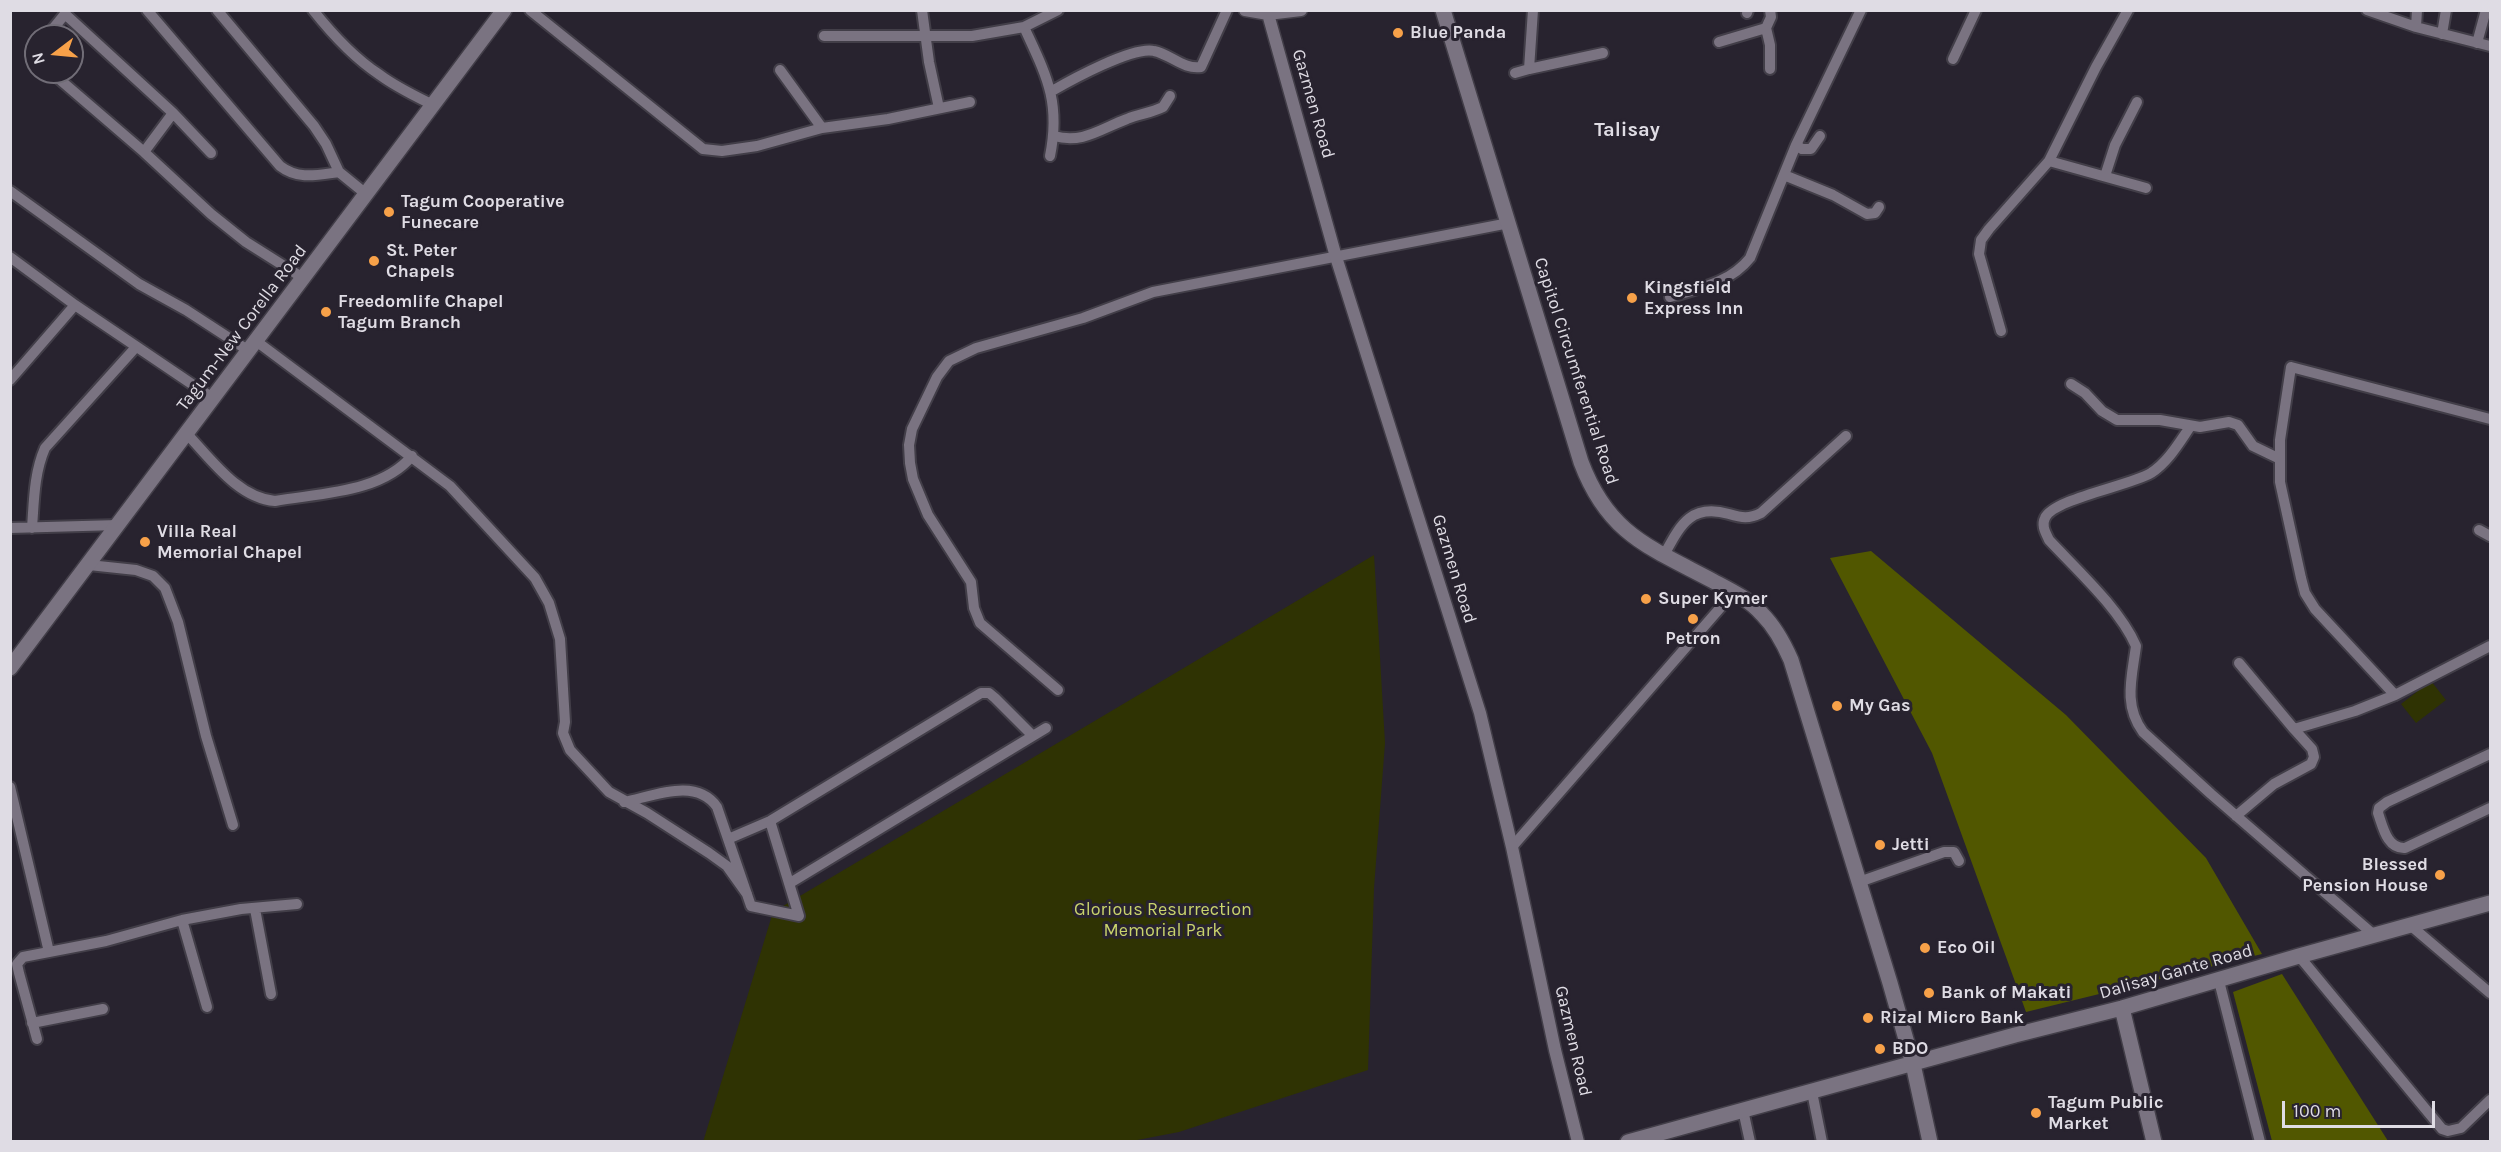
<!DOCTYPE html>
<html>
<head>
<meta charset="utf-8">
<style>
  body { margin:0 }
  #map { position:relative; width:2501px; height:1152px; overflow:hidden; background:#28232f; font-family:Karla,sans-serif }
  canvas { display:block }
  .frame { position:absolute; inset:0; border:12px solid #dfdce4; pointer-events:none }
  .north { position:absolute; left:24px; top:24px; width:60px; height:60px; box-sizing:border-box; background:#28232f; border:2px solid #716d77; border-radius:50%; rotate:254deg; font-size:16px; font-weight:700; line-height:24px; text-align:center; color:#dfdce4 }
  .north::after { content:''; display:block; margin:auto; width:21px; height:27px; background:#f7a149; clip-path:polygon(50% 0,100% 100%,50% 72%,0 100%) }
  .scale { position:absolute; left:2282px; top:1101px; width:153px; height:27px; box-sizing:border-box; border:3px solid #dfdce4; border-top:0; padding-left:8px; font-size:18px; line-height:21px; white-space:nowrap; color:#dfdce4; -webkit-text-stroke:4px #28232f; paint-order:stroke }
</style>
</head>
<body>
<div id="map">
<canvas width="2501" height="1152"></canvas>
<div class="frame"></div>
<div class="north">N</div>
<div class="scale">100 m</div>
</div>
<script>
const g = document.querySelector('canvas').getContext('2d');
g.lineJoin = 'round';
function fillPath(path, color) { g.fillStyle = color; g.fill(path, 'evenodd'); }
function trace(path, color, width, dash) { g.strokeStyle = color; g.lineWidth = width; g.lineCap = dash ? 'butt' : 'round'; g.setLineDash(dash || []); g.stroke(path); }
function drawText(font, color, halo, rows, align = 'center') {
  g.font = font + ' Karla,sans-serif'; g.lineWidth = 6; g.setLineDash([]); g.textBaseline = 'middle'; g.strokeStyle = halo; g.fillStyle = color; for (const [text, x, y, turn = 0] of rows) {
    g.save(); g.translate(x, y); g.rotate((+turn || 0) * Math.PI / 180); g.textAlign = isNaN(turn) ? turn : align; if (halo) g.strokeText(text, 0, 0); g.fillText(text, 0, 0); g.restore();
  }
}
const green = new Path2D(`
  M 1374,555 L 1385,743 L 1374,888 L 1368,1070 L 1179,1132 L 1132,1141 L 703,1142 L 773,912 Z
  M 2431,681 L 2446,700 L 2416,723 L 2401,704 Z`);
const forest = new Path2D(`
  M 1871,551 L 2066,715 L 2206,858 L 2262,954 L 2026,1012 L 1932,753 L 1830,558 Z
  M 2282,974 L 2388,1141 L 2272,1141 L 2233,992 Z`);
const minor = new Path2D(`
  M 147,10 L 280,166 C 298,180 317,175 339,172
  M 217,10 L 314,126 L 326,144 L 339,172 L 366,194
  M 313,10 C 332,34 354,58 380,75 C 396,87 415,96 433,105
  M 530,10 L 703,149 L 722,151 L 757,146 L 822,128 L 888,119 L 970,102
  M 922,10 L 929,62 L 939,108
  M 2367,10 L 2416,27 L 2490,46
  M 1747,13 L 1748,10
  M 1024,27 C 1046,75 1061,101 1050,156
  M 2416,27 L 2417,10
  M 1766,28 L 1770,45 L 1770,69
  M 2442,34 L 2446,10
  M 47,36 L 65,14 L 173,113 L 211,153
  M 824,36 L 972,36 L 1024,27 L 1058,10
  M 1719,42 L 1766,28 L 1771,17 L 1770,10
  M 2477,43 L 2486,10
  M 1953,59 L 1976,10
  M 1529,69 L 1603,53
  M 780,70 L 822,128
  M 51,72 L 144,152 L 211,214 L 246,242 L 303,278
  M 1515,73 L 1529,69 L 1533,10
  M 1052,91 C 1071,80 1133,46 1154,51 C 1170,54 1184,70 1201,67 L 1227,10
  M 1054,136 C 1083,144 1100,129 1127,119 C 1139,114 1151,113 1163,107 L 1170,96
  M 1796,145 L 1802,149 L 1811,149 L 1820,136
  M 144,152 L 173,113
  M 2049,161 L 2146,188
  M 1784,175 L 1833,195 L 1867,214 L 1875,213 L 1879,207
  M 2105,176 L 2115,145 L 2137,102
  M 10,191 L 139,284 L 186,310 L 249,351
  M 10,257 L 75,305 L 214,399
  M 1670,297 C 1700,288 1730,283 1750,258 L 1796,145 L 1861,10
  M 2001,331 L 1979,254 L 1981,240 L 1989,229 L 2049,161 L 2096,67 L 2128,10
  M 256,341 L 450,486 L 535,578 L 549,603 L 560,639 L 565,722 L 563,733 L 570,750 L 609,792 L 647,813 L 709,853 L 727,866 L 747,894
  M 10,380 L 75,305
  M 2071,384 L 2085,393 L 2102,411 L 2117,420 L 2160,420 L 2200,427 L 2229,422 L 2238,425 L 2253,446 L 2280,459
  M 2190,427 C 2179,443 2168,462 2151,473 C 2129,486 2053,499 2045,518 C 2041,526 2046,533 2049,540 C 2077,570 2120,609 2136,646 C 2132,677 2123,705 2143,732 L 2211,794 L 2374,935
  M 187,434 C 211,459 238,498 275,501 C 320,493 381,493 412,456
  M 10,528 L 119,525
  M 32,528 C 34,501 34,473 45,448 L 136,347
  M 2479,530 L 2490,536
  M 1664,555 C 1680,526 1690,503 1729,514 C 1742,518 1749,519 1761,513 L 1846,436
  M 89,565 L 136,570 L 153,576 L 165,588 L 178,622 L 206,736 L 233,825
  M 2239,663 L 2294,729 L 2355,711 L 2395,695 L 2490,646
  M 1058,690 L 980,623 L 974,608 L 971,582 L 928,515 L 913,479 L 910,463 L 909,445 L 912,429 L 937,377 L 949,361 L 976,348 L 1083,318 L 1153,292 L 1509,223
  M 2395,695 L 2315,609 L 2305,593 L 2301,578 L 2280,482 L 2280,440 L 2291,367 L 2490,419
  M 2490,754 L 2387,802 L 2379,808 L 2378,813 C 2383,827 2387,849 2405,848 L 2490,808
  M 10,787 L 49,952
  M 624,802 C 654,796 696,777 717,807 L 751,906 L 799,916 L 770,821
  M 2236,816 L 2274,784 L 2311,764 L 2314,757 L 2312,749 L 2294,729
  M 728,839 L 770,821 L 981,693 L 989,693 L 995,698 L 1032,735
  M 1512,847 L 1734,592
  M 1859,882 L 1944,852 L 1954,852 L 1959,861
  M 790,883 L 1046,728
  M 255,909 L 271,994
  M 182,920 L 207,1007
  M 2410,925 L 2490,993
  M 2299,956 L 2442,1129 L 2448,1131 L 2461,1128 L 2490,1100
  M 2219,981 L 2260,1142
  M 32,1023 L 103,1009
  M 37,1039 L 19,973 L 17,964 L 23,957 L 106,941 L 182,920 L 241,909 L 297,904
  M 1812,1092 L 1822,1142
  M 1743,1110 L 1750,1142`);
const tertiary = new Path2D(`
  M 1245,10 L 1268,14 L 1301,10
  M 1268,14 L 1336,257 L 1480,713 L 1512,847 L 1555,1050 L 1578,1142`);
const secondary = new Path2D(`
  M 1443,10 L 1581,462 C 1608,534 1649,547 1713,581 C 1730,590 1749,599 1762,614 C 1775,627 1784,644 1791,660 L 1890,983 L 1913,1064 L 1930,1142
  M 10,668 L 504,10
  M 2122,1008 L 2154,1142
  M 1628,1142 L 2015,1035 L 2122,1008 L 2299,956 L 2490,903`);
const markers = [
  [1398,33,6,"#f7a149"],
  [389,212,6,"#f7a149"],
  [374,261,6,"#f7a149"],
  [1632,298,6,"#f7a149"],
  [326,312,6,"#f7a149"],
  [145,542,6,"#f7a149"],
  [1646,599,6,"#f7a149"],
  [1693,619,6,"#f7a149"],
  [1837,706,6,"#f7a149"],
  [1880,845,6,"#f7a149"],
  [2440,875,6,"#f7a149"],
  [1925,948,6,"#f7a149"],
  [1929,993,6,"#f7a149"],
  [1868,1018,6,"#f7a149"],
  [1880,1049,6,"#f7a149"],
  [2036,1113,6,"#f7a149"]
];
const poiNames = [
  ["Blue Panda",1410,33],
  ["Tagum Cooperative",401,202],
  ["Funecare",401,223],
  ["St. Peter",386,251],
  ["Chapels",386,272],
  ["Kingsfield",1644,288],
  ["Express Inn",1644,309],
  ["Freedomlife Chapel",338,302],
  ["Tagum Branch",338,323],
  ["Villa Real",157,532],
  ["Memorial Chapel",157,553],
  ["Super Kymer",1658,599],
  ["Petron",1693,639,"center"],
  ["My Gas",1849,706],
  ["Jetti",1892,845],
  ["Blessed",2428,865,"right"],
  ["Pension House",2428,886,"right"],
  ["Eco Oil",1937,948],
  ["Bank of Makati",1941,993],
  ["Rizal Micro Bank",1880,1018],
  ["BDO",1892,1049],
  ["Tagum Public",2048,1103],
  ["Market",2048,1124]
];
const streetNames = [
  ["Gazmen Road",1313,104,74],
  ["Tagum-New Corella Road",242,328,-53],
  ["Capitol Circumferential Road",1576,371,72],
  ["Gazmen Road",1454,569,73],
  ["Dalisay Gante Road",2176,972,-16],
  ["Gazmen Road",1573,1041,77]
];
const parkNames = [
  ["Glorious Resurrection",1163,910],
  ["Memorial Park",1163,931]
];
const neighbourhoodNames = [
  ["Talisay",1627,130]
];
fillPath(green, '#2f3303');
fillPath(forest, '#515700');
trace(minor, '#423e48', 14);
trace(tertiary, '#423e48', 15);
trace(secondary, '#423e48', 18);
trace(minor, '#7a7381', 10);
trace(tertiary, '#7a7381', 12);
trace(secondary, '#7a7381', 15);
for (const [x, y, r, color] of markers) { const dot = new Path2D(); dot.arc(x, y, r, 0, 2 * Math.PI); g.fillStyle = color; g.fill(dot); trace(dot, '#28232f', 2); }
drawText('bold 18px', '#dfdce4', '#28232f', poiNames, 'left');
drawText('18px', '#dfdce4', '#28232f', streetNames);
drawText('18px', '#c9d36c', '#28232f', parkNames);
drawText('bold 20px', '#dfdce4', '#28232f', neighbourhoodNames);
</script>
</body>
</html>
